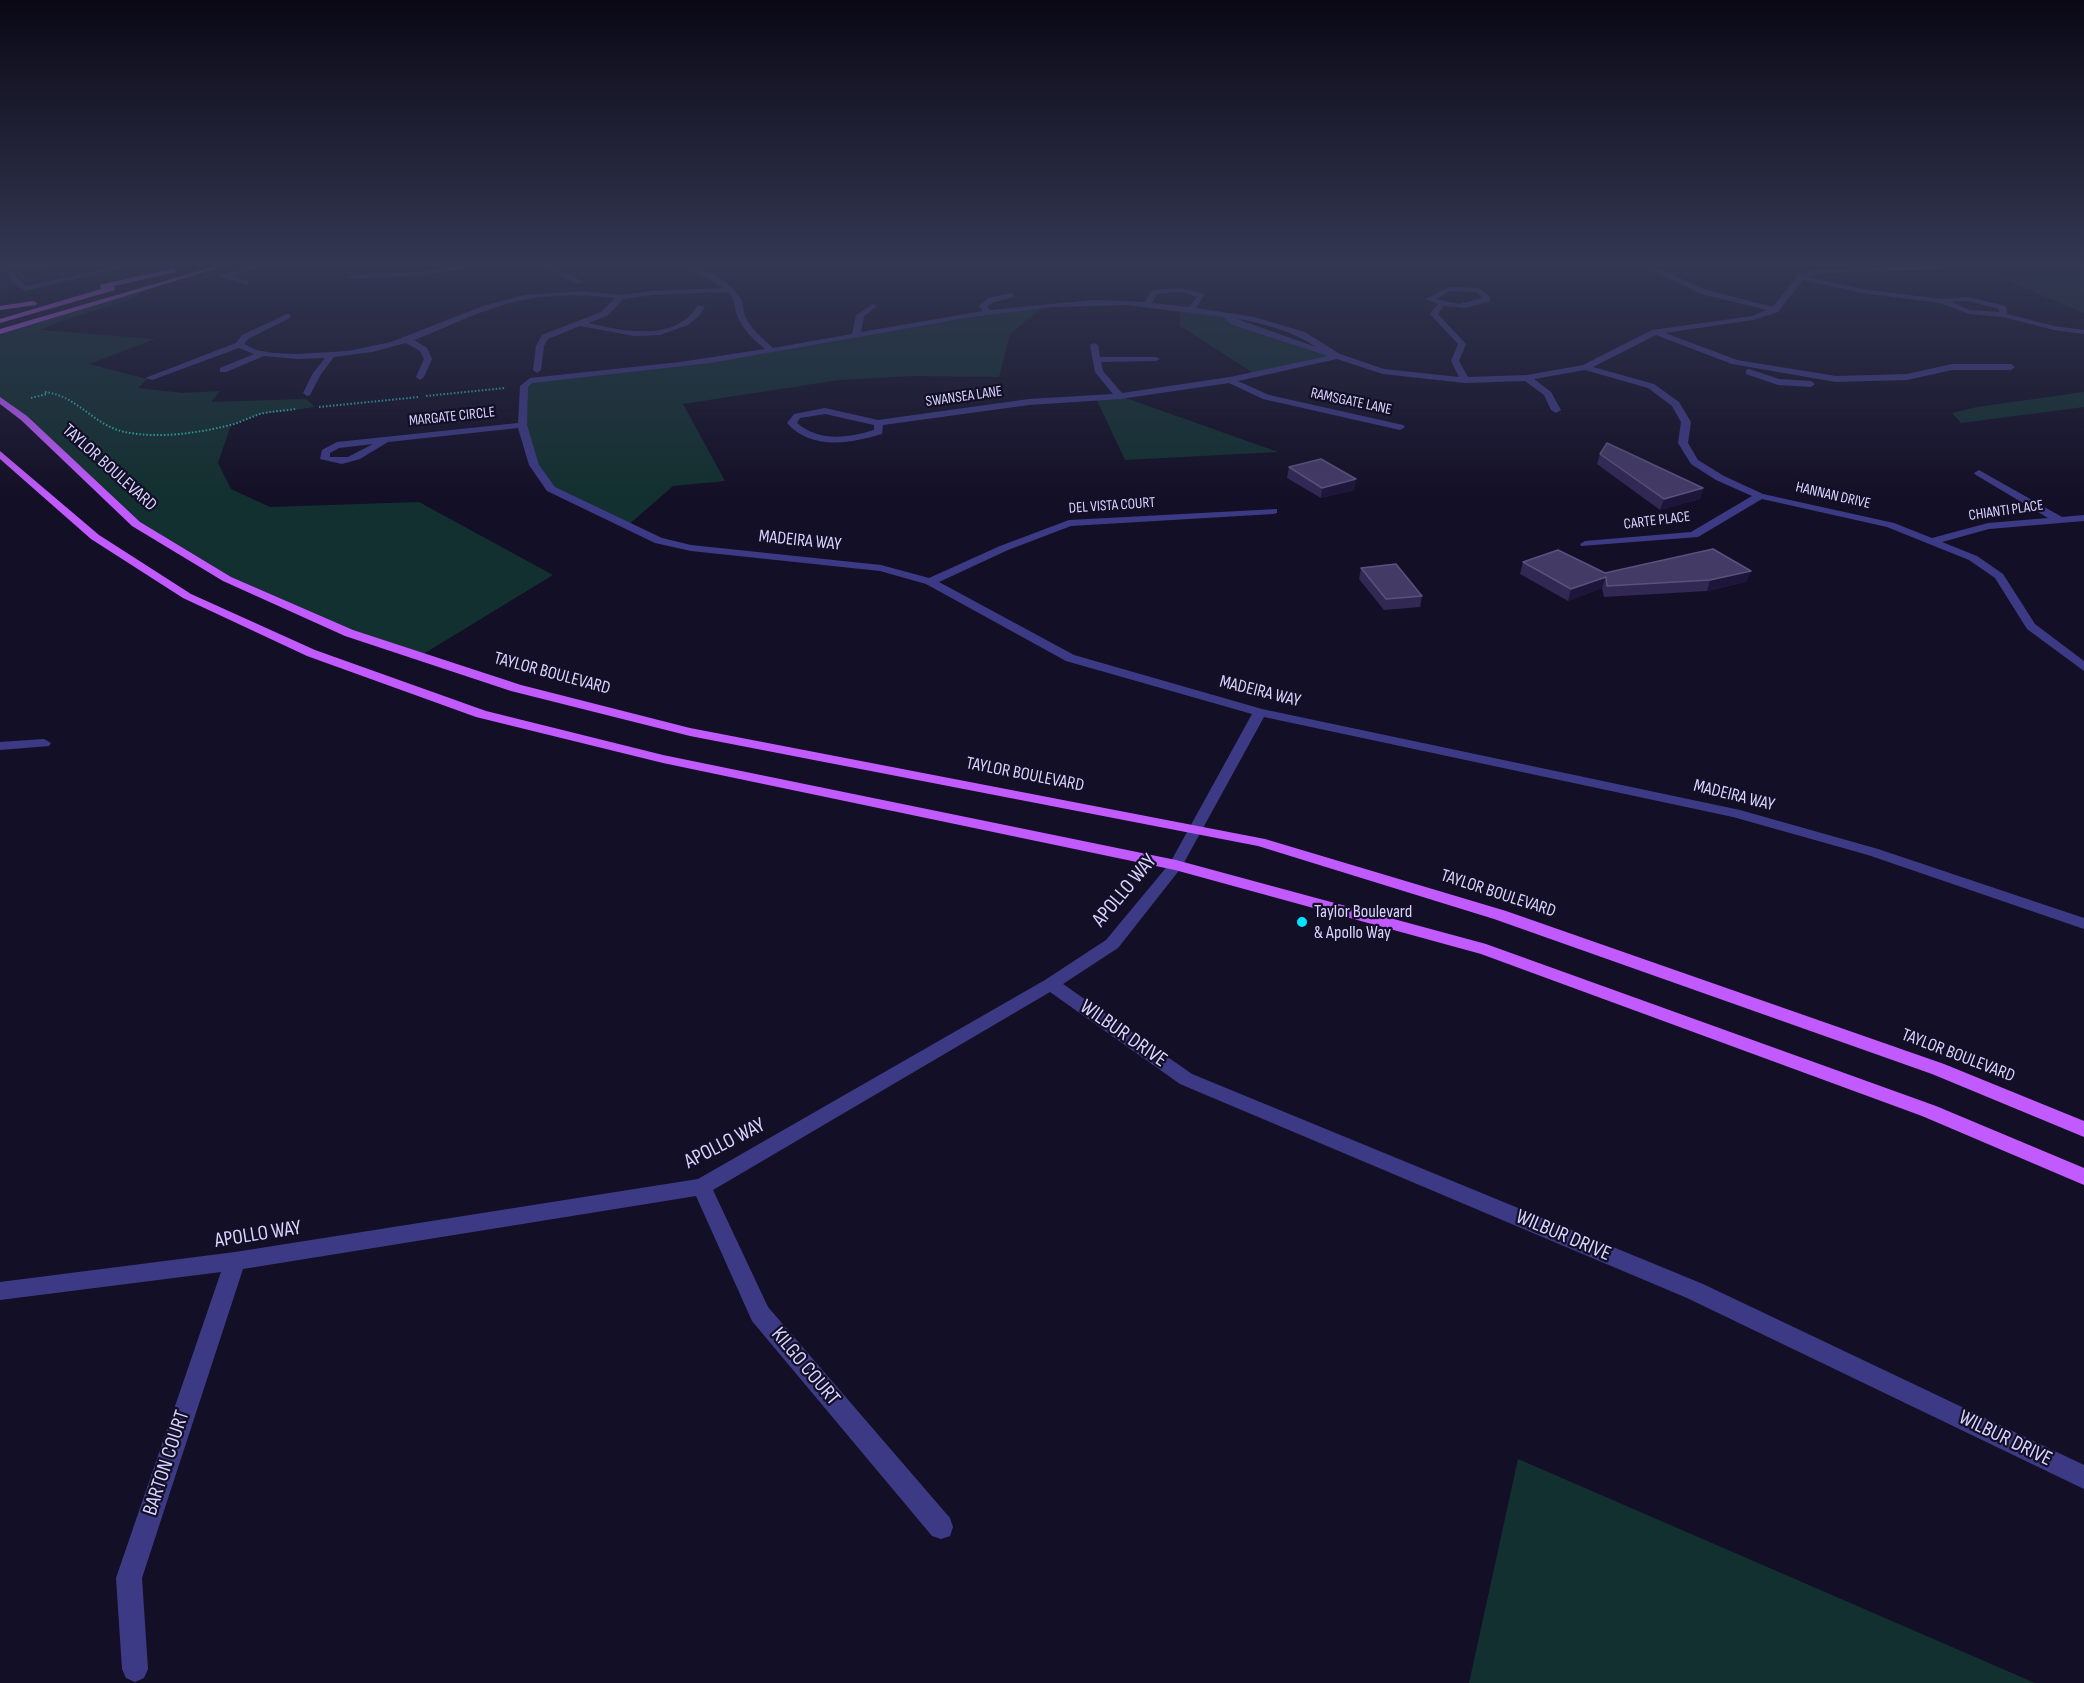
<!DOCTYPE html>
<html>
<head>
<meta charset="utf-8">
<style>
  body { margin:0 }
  canvas { display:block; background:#130f26 }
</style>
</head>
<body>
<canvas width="2084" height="1683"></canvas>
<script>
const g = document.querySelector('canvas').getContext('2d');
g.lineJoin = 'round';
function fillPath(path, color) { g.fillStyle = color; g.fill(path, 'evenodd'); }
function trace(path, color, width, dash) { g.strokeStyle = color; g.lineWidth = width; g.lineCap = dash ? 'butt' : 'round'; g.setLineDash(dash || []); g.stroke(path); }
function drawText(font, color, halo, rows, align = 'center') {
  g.font = font + ' "Sofia Sans Condensed",sans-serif'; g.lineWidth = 4.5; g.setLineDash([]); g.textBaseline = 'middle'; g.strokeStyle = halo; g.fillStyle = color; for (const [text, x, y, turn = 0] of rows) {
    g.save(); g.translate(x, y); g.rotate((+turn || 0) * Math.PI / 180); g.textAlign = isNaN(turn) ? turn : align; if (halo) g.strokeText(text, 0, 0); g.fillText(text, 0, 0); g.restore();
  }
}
const green = new Path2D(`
  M 1966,263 L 2084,263 L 2084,313 Z
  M 156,285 L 126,301 L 58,322 L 40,330 L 155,339 L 89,364 L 147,379 L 138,388 L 183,393 L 220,391 L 211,402 L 306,399 L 315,407 L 261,414 L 231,425 L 218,463 L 231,489 L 270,507 L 419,502 L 553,575 L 420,656 L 349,633 L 227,579 L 136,524 L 0,400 L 0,332 Z
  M 1044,306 L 1010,334 L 999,377 L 915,376 L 839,380 L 683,404 L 725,481 L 673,486 L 626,527 L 551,489 L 534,465 L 522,425 L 524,386 L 530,381 L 636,371 Z
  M 1180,309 L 1226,315 L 1337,356 L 1255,374 L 1180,326 Z
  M 2084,392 L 2084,407 L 1961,423 L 1952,413 L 1977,407 Z
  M 1120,396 L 1278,452 L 1125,460 L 1096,398 Z
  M 1518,1459 L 2035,1683 L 1469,1683 Z`);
const path = new Path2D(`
  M 426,396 L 505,388
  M 31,398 L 47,394 L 44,392 C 77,395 94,426 125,432 C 158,439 201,433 234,424 C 243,421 251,417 260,414 C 271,411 284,411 296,409
  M 319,407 L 419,397`);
const minor = new Path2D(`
  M 133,263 L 143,263 L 25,291 L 7,277 L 0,278 L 0,274 L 11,272 L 26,286 Z
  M 266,263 L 276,263 L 230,276 L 248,281 L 248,285 L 218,276 Z
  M 483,263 L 497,263 L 427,275 L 352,279 L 348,277 L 352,275 L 427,271 Z
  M 536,263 L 544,263 L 584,282 L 577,284 Z
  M 671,263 C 695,263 728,277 740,298 C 744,303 743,310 745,316 C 751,329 763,339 773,348 L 852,334 L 856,315 L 873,304 L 877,306 L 864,316 L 861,332 L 983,311 L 979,306 L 988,298 L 1012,293 L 1015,297 L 994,302 L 987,306 L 990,310 L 1094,300 L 1145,302 L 1152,290 L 1181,288 L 1205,294 L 1196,308 L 1254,317 L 1305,332 L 1340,354 L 1384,369 L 1459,377 L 1451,361 L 1458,344 L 1430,314 L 1438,304 L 1426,299 L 1449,287 L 1479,288 L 1490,297 L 1490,301 L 1466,308 L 1444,306 L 1438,314 L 1466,344 L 1459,361 L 1468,377 L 1527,375 L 1583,365 L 1652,330 L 1752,316 L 1767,310 L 1701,294 L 1647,268 L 1649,265 L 1707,290 L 1773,307 L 1798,275 L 1815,270 L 1961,265 L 1963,268 L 1816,274 L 1808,277 L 1862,289 L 1941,299 L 1968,297 L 2006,306 L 2007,314 L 2054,326 L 2084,330 L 2084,334 L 2054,330 L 2003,317 L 1969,314 L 1940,303 L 1862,293 L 1803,280 L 1778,312 L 1753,320 L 1665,333 L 1737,360 L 1836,376 L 1907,374 L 1952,364 L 2011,364 L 2015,367 L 2011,370 L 1952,370 L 1907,380 L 1836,382 L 1732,364 L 1656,335 L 1593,367 L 1654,384 L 1679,402 L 1691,422 L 1688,443 L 1698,460 L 1724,476 L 1763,494 L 1894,523 L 1932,538 L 1988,523 L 2048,518 L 1976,475 L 1974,473 L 1979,470 L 2062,517 L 2084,515 L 2084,521 L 1989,529 L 1942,542 L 1977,556 L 2003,574 L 2035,624 L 2084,661 L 2084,671 L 2027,629 L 1995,578 L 1969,560 L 1887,527 L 1762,499 L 1698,537 L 1581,546 L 1580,544 L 1585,541 L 1691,532 L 1752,496 L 1716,480 L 1691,464 L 1678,443 L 1681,422 L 1672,406 L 1648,388 L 1585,370 L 1534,379 L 1551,392 L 1561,410 L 1556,413 L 1551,410 L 1544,395 L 1525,381 L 1465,383 L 1383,374 L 1337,359 L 1238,381 L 1269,395 L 1403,425 L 1405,427 L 1400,430 L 1263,399 L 1229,383 L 1120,399 L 1029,405 L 883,425 L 882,434 C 851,443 812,451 787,423 L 794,414 L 825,408 L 878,420 L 1029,399 L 1113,394 L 1095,372 L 1090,345 L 1094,343 L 1098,345 L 1100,357 L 1156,357 L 1160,359 L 1156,361 L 1101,362 L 1103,371 L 1122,393 L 1230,377 L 1328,356 L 1230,324 L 1224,317 L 1127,305 L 1053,307 L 972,317 L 710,363 L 532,383 L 528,387 L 527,425 L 539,465 L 555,487 L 662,538 L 691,545 L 881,565 L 929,578 L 1000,546 L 1069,520 L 1277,509 L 1277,513 L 1273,514 L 1071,526 L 1008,550 L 939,582 L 1074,655 L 1262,709 L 1740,810 L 1878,849 L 2084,918 L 2084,929 L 1868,855 L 1733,817 L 1264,717 L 1181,868 L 1118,948 L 1063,984 L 1192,1074 L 1703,1284 L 2084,1465 L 2084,1489 L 1687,1298 L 1180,1084 L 1050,992 L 713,1190 L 768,1307 L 950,1518 L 953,1527 L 950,1536 L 941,1539 L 932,1536 L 752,1321 L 696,1196 L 243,1269 L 142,1578 L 148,1669 L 144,1678 L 135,1682 L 126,1678 L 122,1669 L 116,1578 L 221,1272 L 0,1300 L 0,1282 L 235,1252 L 698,1179 L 1045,980 L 1106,940 L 1170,863 L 1252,714 L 1066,661 L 926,584 L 880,571 L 691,551 L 655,543 L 547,491 L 529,465 L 518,428 L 388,442 L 360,459 L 342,464 L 320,459 L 322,450 L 337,442 L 518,423 L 520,386 L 530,378 L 680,362 L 765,349 C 754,340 742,329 737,315 C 734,306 735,300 728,292 L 652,295 L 623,299 L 607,316 L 588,323 C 622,331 676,343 698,305 L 705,307 L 699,316 L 688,325 L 660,335 L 634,336 L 580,326 L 548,339 L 544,346 L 541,370 L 537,373 L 533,370 L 536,346 L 542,335 L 601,312 L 615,298 C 578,293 536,294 500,306 C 470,315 443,329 414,340 L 427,348 L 432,359 L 424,377 L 420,380 L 416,377 L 424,359 L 420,351 L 406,343 L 372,352 L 334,357 L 321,374 L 310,395 L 307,396 L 303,393 L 313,373 L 325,358 L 297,359 L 264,356 L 226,372 L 220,372 L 220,368 L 254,354 L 239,348 L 152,380 L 145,378 L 236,343 L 242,335 L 287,314 L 290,314 L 290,318 L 248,339 L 244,344 L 256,350 L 273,353 L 297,354 L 348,351 L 391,342 L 483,306 L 525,295 L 581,291 L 621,295 L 652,291 L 724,288 L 705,277 ZM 1450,291 L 1477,292 L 1482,298 L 1459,304 L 1436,299 ZM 1181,292 L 1197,297 L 1189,307 L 1152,303 L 1157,294 ZM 1968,301 L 1999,309 L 1999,312 L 1970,310 L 1951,302 ZM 1234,318 C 1263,323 1292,331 1316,347 ZM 825,414 L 874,425 L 874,430 C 848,438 819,442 797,423 L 800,418 ZM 373,444 L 348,457 L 330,457 L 330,453 L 339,448 Z
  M 1749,369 L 1779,379 L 1811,381 L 1815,384 L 1811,387 L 1778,385 L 1746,374 L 1746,370 Z
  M 44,739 L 51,743 L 49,746 L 0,750 L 0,742 Z`);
const major = new Path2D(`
  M 226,263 L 235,263 L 0,334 L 0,329 Z
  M 173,268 L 176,272 L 114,286 L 115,290 L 0,323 L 0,319 L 101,289 L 100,285 Z
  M 33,301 L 37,303 L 36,305 L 0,310 L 0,306 Z
  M 0,397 L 27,416 L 140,522 L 231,577 L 353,630 L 521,685 L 690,728 L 1265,839 L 1506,911 L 1944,1064 L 2084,1121 L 2084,1137 L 1932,1074 L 1494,919 L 1258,846 L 690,736 L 511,691 L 345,636 L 223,581 L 132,526 L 21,420 L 0,404 Z
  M 0,451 L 99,535 L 191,594 L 315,650 L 486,711 L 663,755 L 1176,860 L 1486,944 L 1936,1106 L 2084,1168 L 2084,1185 L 1922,1116 L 1481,954 L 1175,870 L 663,763 L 476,717 L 307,656 L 183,598 L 91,539 L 0,459 Z`);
const wall = new Path2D(`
  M 0,263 L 97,263 L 99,268 L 26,282 L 13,270 L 7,271 L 14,285 L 5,287 L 7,292 L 0,293 Z
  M 1600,454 L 1703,488 L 1700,499 L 1660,510 L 1597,464 Z
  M 1289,467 L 1354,490 L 1321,498 L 1287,478 Z
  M 1523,562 L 1605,573 L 1751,571 L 1746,582 L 1707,591 L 1604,597 L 1602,588 L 1568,601 L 1520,574 Z
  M 1361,568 L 1422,596 L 1420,607 L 1384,610 L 1359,579 Z`);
const shadedWall = new Path2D(`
  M 0,263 L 9,263 L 13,270 L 7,271 L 14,285 L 5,287 L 7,292 L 0,293 Z
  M 46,263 L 97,263 L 99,268 L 26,282 L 19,268 Z
  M 1356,479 L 1354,490 L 1321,498 L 1322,488 Z
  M 1703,488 L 1700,499 L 1660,510 L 1664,499 Z
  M 1751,571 L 1746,582 L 1707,591 L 1710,580 Z
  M 1606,577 L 1602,588 L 1568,601 L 1571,589 Z`);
const building = new Path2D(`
  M 13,263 L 46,263 L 19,268 Z
  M 0,265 L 7,270 L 0,271 Z
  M 1607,443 L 1703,488 L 1664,499 L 1600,454 Z
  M 1321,459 L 1356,479 L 1322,488 L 1289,467 Z
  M 1713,549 L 1751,571 L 1710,580 L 1607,586 L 1606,577 L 1571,589 L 1523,562 L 1558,550 L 1605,573 Z
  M 1396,564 L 1422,596 L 1386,599 L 1361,568 Z`);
const markers = [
  [1302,922,6,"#00e5ff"]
];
const farStreetnames = [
  ["SWANSEA LANE",964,397,-8],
  ["RAMSGATE LANE",1351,402,12],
  ["MARGATE CIRCLE",452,417,-6],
  ["HANNAN DRIVE",1833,496,13],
  ["DEL VISTA COURT",1112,506,-4],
  ["CHIANTI PLACE",2006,511,-8],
  ["CARTE PLACE",1657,521,-7]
];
const streetNames = [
  ["TAYLOR BOULEVARD",109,468,42],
  ["MADEIRA WAY",800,541,6],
  ["TAYLOR BOULEVARD",552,674,15],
  ["MADEIRA WAY",1260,692,14],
  ["TAYLOR BOULEVARD",1025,775,11],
  ["MADEIRA WAY",1734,796,14],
  ["TAYLOR BOULEVARD",1498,894,18],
  ["TAYLOR BOULEVARD",1958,1056,21]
];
const poiNames = [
  ["Taylor Boulevard",1314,912],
  ["& Apollo Way",1314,933]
];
const nearStreetnames = [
  ["APOLLO WAY",1125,891,-50],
  ["WILBUR DRIVE",1123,1034,35],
  ["APOLLO WAY",725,1144,-27],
  ["APOLLO WAY",258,1235,-9],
  ["WILBUR DRIVE",1563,1236,23],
  ["KILGO COURT",805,1367,50],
  ["WILBUR DRIVE",2005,1439,26],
  ["BARTON COURT",167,1463,-72]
];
fillPath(green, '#12302f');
trace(path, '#2fb8b0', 2, [1.5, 2]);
fillPath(minor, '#3d3a85');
fillPath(major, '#c25bff');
fillPath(wall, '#312854');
fillPath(shadedWall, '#1d163a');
fillPath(building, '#433a66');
trace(building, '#5a527e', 1.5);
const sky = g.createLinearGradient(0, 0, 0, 498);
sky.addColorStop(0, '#0a0815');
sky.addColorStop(0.53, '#333752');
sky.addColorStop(1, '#33375200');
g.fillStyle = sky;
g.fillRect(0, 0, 2084, 498);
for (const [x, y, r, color] of markers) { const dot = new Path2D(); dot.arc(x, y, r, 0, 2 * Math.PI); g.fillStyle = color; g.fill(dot); trace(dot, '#130f26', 2); }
drawText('15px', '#d9d4ff', '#130f26', farStreetnames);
drawText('18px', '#d9d4ff', '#130f26', streetNames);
drawText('18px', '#d9d4ff', '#130f26', poiNames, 'left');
drawText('21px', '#d9d4ff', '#130f26', nearStreetnames);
</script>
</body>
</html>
